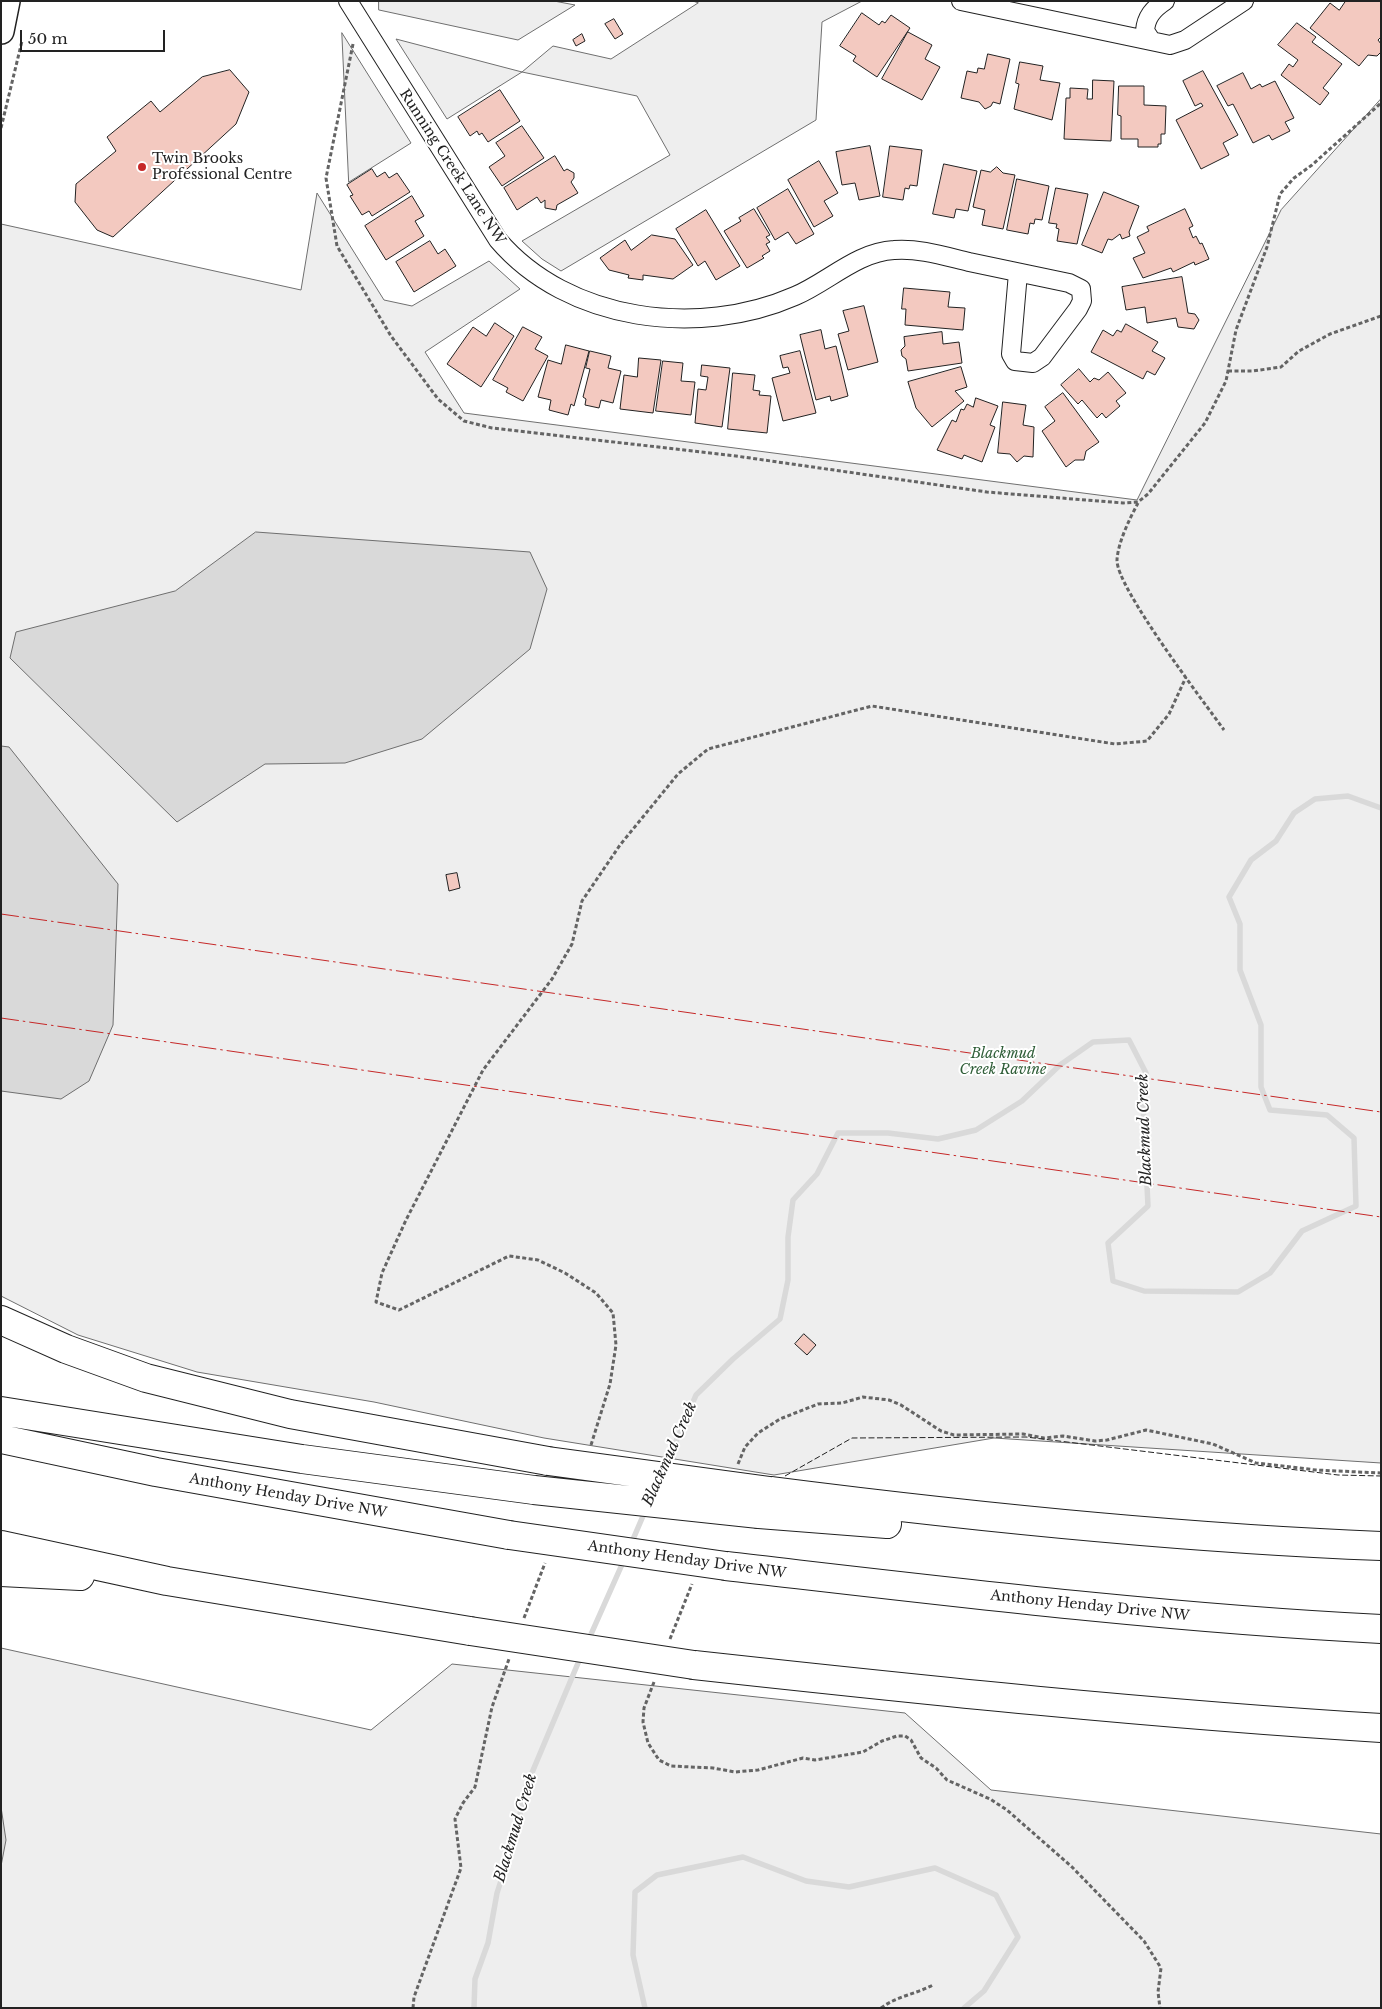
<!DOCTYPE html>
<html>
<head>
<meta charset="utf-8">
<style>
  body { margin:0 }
  #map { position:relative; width:1382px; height:2009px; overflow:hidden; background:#fff; font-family:"Libre Baskerville",serif }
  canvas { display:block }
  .frame { position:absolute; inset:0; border:2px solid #222; pointer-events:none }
  .scale { position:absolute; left:20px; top:30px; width:145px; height:22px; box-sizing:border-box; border:2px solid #222; border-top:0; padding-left:6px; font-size:15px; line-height:18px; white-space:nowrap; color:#222; -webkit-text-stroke:4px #fff; paint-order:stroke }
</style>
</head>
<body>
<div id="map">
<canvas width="1382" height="2009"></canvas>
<div class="frame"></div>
<div class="scale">50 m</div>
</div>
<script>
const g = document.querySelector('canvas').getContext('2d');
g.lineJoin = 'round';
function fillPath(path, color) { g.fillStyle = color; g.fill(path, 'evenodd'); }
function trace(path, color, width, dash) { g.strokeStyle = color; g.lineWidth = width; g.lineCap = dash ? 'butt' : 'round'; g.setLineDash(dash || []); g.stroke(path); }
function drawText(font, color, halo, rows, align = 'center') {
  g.font = font + ' "Libre Baskerville",serif'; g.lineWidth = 4; g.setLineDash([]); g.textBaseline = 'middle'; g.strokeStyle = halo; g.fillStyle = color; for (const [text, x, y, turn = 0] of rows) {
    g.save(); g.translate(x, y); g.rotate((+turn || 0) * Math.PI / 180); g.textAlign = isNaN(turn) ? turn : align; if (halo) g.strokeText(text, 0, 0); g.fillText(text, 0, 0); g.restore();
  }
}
const green = new Path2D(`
  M 379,1 L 554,1 L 575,5 L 518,40 L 379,10 Z
  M 693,1 L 862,1 L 822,22 L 816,120 L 561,271 L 542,259 L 522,241 L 670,155 L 637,96 L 522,72 L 447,119 L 396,39 L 522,72 L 553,46 L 611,59 L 698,3 Z
  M 342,33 L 411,143 L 349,182 Z
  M 1381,99 L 1381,1463 L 994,1438 L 774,1475 L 544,1438 L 374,1402 L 197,1372 L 78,1335 L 1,1296 L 1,224 L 301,290 L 317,193 L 384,300 L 412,306 L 489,261 L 520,289 L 425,352 L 464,413 L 1137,500 L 1281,210 Z
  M 1,1648 L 371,1730 L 452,1664 L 905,1713 L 991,1790 L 1381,1834 L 1381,2008 L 1,2008 Z`);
const water = new Path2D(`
  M 256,532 L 530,552 L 547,589 L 530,649 L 422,739 L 345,763 L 265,764 L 177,822 L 10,658 L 16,632 L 175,591 Z
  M 1,746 L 9,747 L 118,884 L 113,1025 L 89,1081 L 61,1099 L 1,1091 Z
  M 1,1807 L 6,1840 L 1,1866 Z`);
const stream = new Path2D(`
  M 664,1469 L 696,1395 L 733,1359 L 780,1319 L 788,1280 L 788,1237 L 793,1200 L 817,1174 L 838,1133 L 888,1133 L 938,1139 L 976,1130 L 1022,1101 L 1060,1065 L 1093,1042 L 1129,1040 L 1146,1073 L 1143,1104 L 1148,1206 L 1108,1243 L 1113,1281 L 1144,1291 L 1238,1292 L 1270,1273 L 1302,1231 L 1356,1206 L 1354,1138 L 1327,1115 L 1270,1110 L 1261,1087 L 1261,1025 L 1240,970 L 1240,924 L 1229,897 L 1251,860 L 1276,841 L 1294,813 L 1315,799 L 1348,796 L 1381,808
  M 631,1544 L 646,1509
  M 588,1641 L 624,1560
  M 474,2008 L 475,1979 L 488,1943 L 497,1893 L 514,1841 L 526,1787 L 581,1656
  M 645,2008 L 633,1955 L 635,1892 L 657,1875 L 743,1857 L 806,1881 L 849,1887 L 935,1868 L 996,1895 L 1018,1937 L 984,1991 L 964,2008`);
const building = new Path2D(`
  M 1346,1 L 1381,1 L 1381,37 L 1378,40 L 1381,44 L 1381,52 L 1377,56 L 1368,55 L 1359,66 L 1310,28 L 1330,3 L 1339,10 Z
  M 862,13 L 879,25 L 882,21 L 885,23 L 891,15 L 910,28 L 877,77 L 853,61 L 856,56 L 840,46 Z
  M 614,19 L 623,34 L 615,39 L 605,24 Z
  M 1297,23 L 1316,37 L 1312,42 L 1342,64 L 1323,88 L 1329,93 L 1320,105 L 1281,75 L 1289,64 L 1293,67 L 1298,60 L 1278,45 Z
  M 908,32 L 932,45 L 925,59 L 940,67 L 922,100 L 882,79 Z
  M 582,34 L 585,41 L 576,46 L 573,40 Z
  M 988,54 L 1010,59 L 1000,104 L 993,102 L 991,106 L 985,109 L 979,102 L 961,98 L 967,71 L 977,73 L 978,68 L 984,69 Z
  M 1020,62 L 1043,66 L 1040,80 L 1060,83 L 1052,120 L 1014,109 L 1019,84 L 1016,83 Z
  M 230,70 L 249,92 L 236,124 L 113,237 L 97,230 L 75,202 L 76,184 L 116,151 L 107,137 L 151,101 L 160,112 L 202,77 Z
  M 1203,71 L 1238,135 L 1223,143 L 1229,155 L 1201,169 L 1176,120 L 1203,106 L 1201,103 L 1195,106 L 1183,81 Z
  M 1243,73 L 1251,89 L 1260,84 L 1262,87 L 1275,81 L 1294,118 L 1285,122 L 1290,131 L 1272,140 L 1269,135 L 1253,143 L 1233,104 L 1228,106 L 1217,86 Z
  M 1093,80 L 1114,81 L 1111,141 L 1064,139 L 1066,98 L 1070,98 L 1070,88 L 1088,89 L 1087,99 L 1092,99 Z
  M 1119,86 L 1144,86 L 1144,105 L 1166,106 L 1165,134 L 1161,134 L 1161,144 L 1158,144 L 1158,147 L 1138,147 L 1138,139 L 1121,139 L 1121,116 L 1118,115 Z
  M 500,90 L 520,121 L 488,142 L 482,133 L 479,135 L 477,131 L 470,136 L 458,117 Z
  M 522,126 L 544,158 L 502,186 L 489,167 L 505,156 L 496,143 Z
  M 870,146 L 880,196 L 859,200 L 855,183 L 842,185 L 836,152 Z
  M 890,146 L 922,150 L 917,186 L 910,185 L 909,189 L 905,188 L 903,200 L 883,197 Z
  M 555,156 L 564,171 L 567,169 L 574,173 L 574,178 L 571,182 L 578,193 L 557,205 L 556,210 L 545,208 L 545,200 L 541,203 L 537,197 L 517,210 L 504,188 Z
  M 819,161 L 838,193 L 824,201 L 833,216 L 814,227 L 788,180 Z
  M 944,164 L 977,171 L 968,211 L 956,209 L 954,218 L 933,214 Z
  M 997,167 L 1003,173 L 1015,175 L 1003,229 L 982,225 L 985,210 L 973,207 L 981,170 L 990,172 Z
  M 372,169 L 377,177 L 385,172 L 389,178 L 397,173 L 410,192 L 372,216 L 369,211 L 362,215 L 350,196 L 353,195 L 347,185 Z
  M 1017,179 L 1049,186 L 1042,220 L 1035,219 L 1034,224 L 1030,223 L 1028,234 L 1007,230 Z
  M 1056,188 L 1088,194 L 1077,244 L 1057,241 L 1059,229 L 1056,228 L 1057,224 L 1049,223 Z
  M 788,189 L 814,234 L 796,244 L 788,232 L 775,240 L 757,208 Z
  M 1104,192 L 1139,206 L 1129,232 L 1130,236 L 1122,239 L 1120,234 L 1112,240 L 1108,239 L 1102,253 L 1082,245 Z
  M 412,196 L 424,216 L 415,221 L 424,236 L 386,260 L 365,226 Z
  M 754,209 L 770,235 L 766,237 L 770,242 L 766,244 L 770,251 L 762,256 L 764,258 L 747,268 L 724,231 L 741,221 L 739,218 Z
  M 1185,209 L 1193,226 L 1189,228 L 1193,238 L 1196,236 L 1200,244 L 1202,243 L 1209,259 L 1195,265 L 1194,262 L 1173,272 L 1171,268 L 1143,278 L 1133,258 L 1145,253 L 1137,237 L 1149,231 L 1147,227 Z
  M 706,210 L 740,266 L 716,280 L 705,261 L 698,266 L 676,229 Z
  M 652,235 L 675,239 L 693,265 L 673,279 L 643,275 L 643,280 L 628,278 L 629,275 L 609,270 L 600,258 L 625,240 L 631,250 Z
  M 430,241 L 438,254 L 445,249 L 456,266 L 414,292 L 396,262 Z
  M 1182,277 L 1188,313 L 1195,314 L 1199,320 L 1194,329 L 1178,327 L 1176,318 L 1147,323 L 1145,307 L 1126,310 L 1122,287 Z
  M 904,288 L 950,292 L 948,307 L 965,308 L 963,330 L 905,325 L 906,309 L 902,309 Z
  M 864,306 L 878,362 L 848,370 L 838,334 L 849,331 L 843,311 Z
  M 495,323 L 514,336 L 481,387 L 447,364 L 473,327 L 486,336 Z
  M 1126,324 L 1158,342 L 1152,351 L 1165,358 L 1155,375 L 1147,371 L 1143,379 L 1091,352 L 1103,330 L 1113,336 L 1117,330 L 1121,332 Z
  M 523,327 L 542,337 L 535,349 L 548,356 L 523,401 L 506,392 L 508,388 L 493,380 Z
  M 821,330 L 825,349 L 836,346 L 848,396 L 831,401 L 830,396 L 816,400 L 800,335 Z
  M 942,332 L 943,344 L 959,342 L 962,363 L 908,371 L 906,359 L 902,356 L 901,350 L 905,346 L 904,337 Z
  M 566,345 L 589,351 L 574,406 L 571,404 L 568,415 L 549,410 L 551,400 L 538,397 L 548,360 L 561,364 Z
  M 590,351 L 611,356 L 608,368 L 621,371 L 613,403 L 601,400 L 599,408 L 585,405 L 586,399 L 583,397 L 590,369 L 586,368 Z
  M 800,351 L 816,413 L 783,421 L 772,378 L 790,373 L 788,367 L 783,368 L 780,356 Z
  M 639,358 L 661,360 L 653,413 L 620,409 L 624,375 L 637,377 Z
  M 663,361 L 683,363 L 681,381 L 695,382 L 691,415 L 656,411 Z
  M 702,365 L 730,368 L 722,427 L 695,423 L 698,389 L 706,390 L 708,377 L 701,376 Z
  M 961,367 L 967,387 L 955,391 L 964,401 L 932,427 L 916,408 L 908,382 Z
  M 1079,369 L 1090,382 L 1094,378 L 1099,380 L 1108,372 L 1126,393 L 1116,401 L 1120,406 L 1106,418 L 1102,413 L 1097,418 L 1082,400 L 1078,404 L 1061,385 Z
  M 733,373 L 755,375 L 753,390 L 760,391 L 759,395 L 771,396 L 767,433 L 728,429 Z
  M 1063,393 L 1099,442 L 1086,451 L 1084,460 L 1075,460 L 1066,467 L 1042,431 L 1055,421 L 1045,407 Z
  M 976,398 L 998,406 L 990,425 L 995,427 L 982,462 L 964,455 L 962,459 L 937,450 L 952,420 L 956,422 L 961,409 L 964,410 L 967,404 L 973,407 Z
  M 1003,402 L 1026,405 L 1023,425 L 1034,427 L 1033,457 L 1024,456 L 1017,462 L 1010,454 L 998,453 Z
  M 457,873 L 460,888 L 449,891 L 446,875 Z
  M 804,1334 L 816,1345 L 807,1355 L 795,1344 Z`);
const path = new Path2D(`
  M 353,44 L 326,178 L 337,246 L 391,336 L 438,399 L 464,421 L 492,428 L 736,456 L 987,492 L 1123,503 L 1138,502 L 1148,494 L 1205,423 L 1226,381 L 1236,330 L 1267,247 L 1280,194 L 1294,178 L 1312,165 L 1381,103
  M 1,128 L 22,41
  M 1228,371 L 1253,371 L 1281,367 L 1299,351 L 1330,334 L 1381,316
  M 1138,503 C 1130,518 1118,542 1117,560 C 1116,587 1204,702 1224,730
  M 591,1445 L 610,1384 L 616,1345 L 613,1313 L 596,1293 L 565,1273 L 538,1260 L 509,1256 L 399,1310 L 376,1302 L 382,1273 L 406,1220 L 483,1070 L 552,979 L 572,944 L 582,901 L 620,845 L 678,774 L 708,749 L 872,706 L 1115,744 L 1147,741 L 1169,714 L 1186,677
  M 738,1464 L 745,1447 L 758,1433 L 780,1419 L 818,1404 L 842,1403 L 863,1397 L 889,1400 L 901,1405 L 941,1431 L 954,1435 L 1023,1434 L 1044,1438 L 1063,1436 L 1095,1441 L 1107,1440 L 1146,1430 L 1213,1444 L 1256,1463 L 1316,1470 L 1381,1473
  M 524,1618 L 545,1563
  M 670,1639 L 692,1584
  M 654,1682 L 644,1708 L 643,1722 L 648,1743 L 659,1760 L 671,1766 L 713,1768 L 735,1772 L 758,1770 L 803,1758 L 815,1760 L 863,1752 L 882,1741 L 897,1736 L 905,1736 L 911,1740 L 921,1758 L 936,1768 L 947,1780 L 990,1799 L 1007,1810 L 1072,1867 L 1144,1941 L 1161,1968 L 1158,1992 L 1160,2008
  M 413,2008 L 414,1997 L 461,1868 L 455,1819 L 463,1803 L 475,1787 L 492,1707 L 509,1659
  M 881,2008 C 897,1996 916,1994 933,1985`);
const minor = new Path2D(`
  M 348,1 L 498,240 C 568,322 699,338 795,296 C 828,282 857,252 894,250 C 919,248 944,256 969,262 C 1002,269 1035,276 1069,283 L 1081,289 L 1082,301 L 1078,309 L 1042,357 L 1033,363 L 1015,361 L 1011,354 L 1018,273
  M 961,1 L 1170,45 L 1185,40 L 1244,1
  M 1151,40 L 1145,31 C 1146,17 1153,9 1165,1`);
const secondary = new Path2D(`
  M 1,31 L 7,1`);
const motorway = new Path2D(`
  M 1,1320 L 66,1349 L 146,1378 L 290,1414 L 548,1461
  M 1,1411 L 302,1459 L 534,1490
  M 1,1439 L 156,1472 L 509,1535
  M 770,1491 C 973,1517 1176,1538 1381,1546
  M 759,1514 L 887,1524
  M 1,1545 L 167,1581 L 470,1631
  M 726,1566 C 944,1591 1162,1618 1381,1629
  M 1,1572 L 80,1576
  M 694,1665 C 922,1690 1151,1714 1381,1728`);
const motorwayBridge = new Path2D(`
  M 548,1461 L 770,1491
  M 534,1490 L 759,1514
  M 509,1535 L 726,1566
  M 470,1631 L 694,1665`);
const fence = new Path2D(`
  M 785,1476 L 852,1438 L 1026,1437 L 1338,1475 L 1381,1476`);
const power = new Path2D(`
  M 1,914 L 1381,1112
  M 1,1018 L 1381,1217`);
const markers = [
  [142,167,5,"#c62828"]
];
const poiNames = [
  ["Twin Brooks",152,159],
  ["Professional Centre",152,175]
];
const streetNames = [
  ["Running Creek Lane NW",452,167,57],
  ["Anthony Henday Drive NW",288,1496,10],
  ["Anthony Henday Drive NW",687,1560,8],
  ["Anthony Henday Drive NW",1090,1606,6]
];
const parkNames = [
  ["Blackmud",1003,1054],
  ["Creek Ravine",1003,1070]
];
const waterNames = [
  ["Blackmud Creek",1145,1130,-92],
  ["Blackmud Creek",670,1454,-66],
  ["Blackmud Creek",516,1828,-73]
];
fillPath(green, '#eee');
trace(green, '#6f6f6f', 1);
fillPath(water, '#d9d9d9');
trace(water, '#6f6f6f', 1);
trace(stream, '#d9d9d9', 5.5);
fillPath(building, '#f3c9c0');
trace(building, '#222', 1);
trace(minor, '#222', 20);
trace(secondary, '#222', 28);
trace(motorway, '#222', 30);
trace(path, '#646464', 3, [4, 2.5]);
trace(minor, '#fff', 18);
trace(secondary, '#fff', 25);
trace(motorway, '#fff', 28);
trace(motorwayBridge, '#222', 30, []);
trace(motorwayBridge, '#fff', 28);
trace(fence, '#222', 1, [6, 2.5]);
trace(power, '#c62828', 1, [18, 4, 2.5, 4]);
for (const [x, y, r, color] of markers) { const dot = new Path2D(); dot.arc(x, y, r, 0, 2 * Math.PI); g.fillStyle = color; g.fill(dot); trace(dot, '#fff', 2); }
drawText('14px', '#222', '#fff', poiNames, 'left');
drawText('14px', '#222', '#fff', streetNames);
drawText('italic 14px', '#2f5e38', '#fff', parkNames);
drawText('italic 15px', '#222', '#fff', waterNames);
</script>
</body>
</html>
